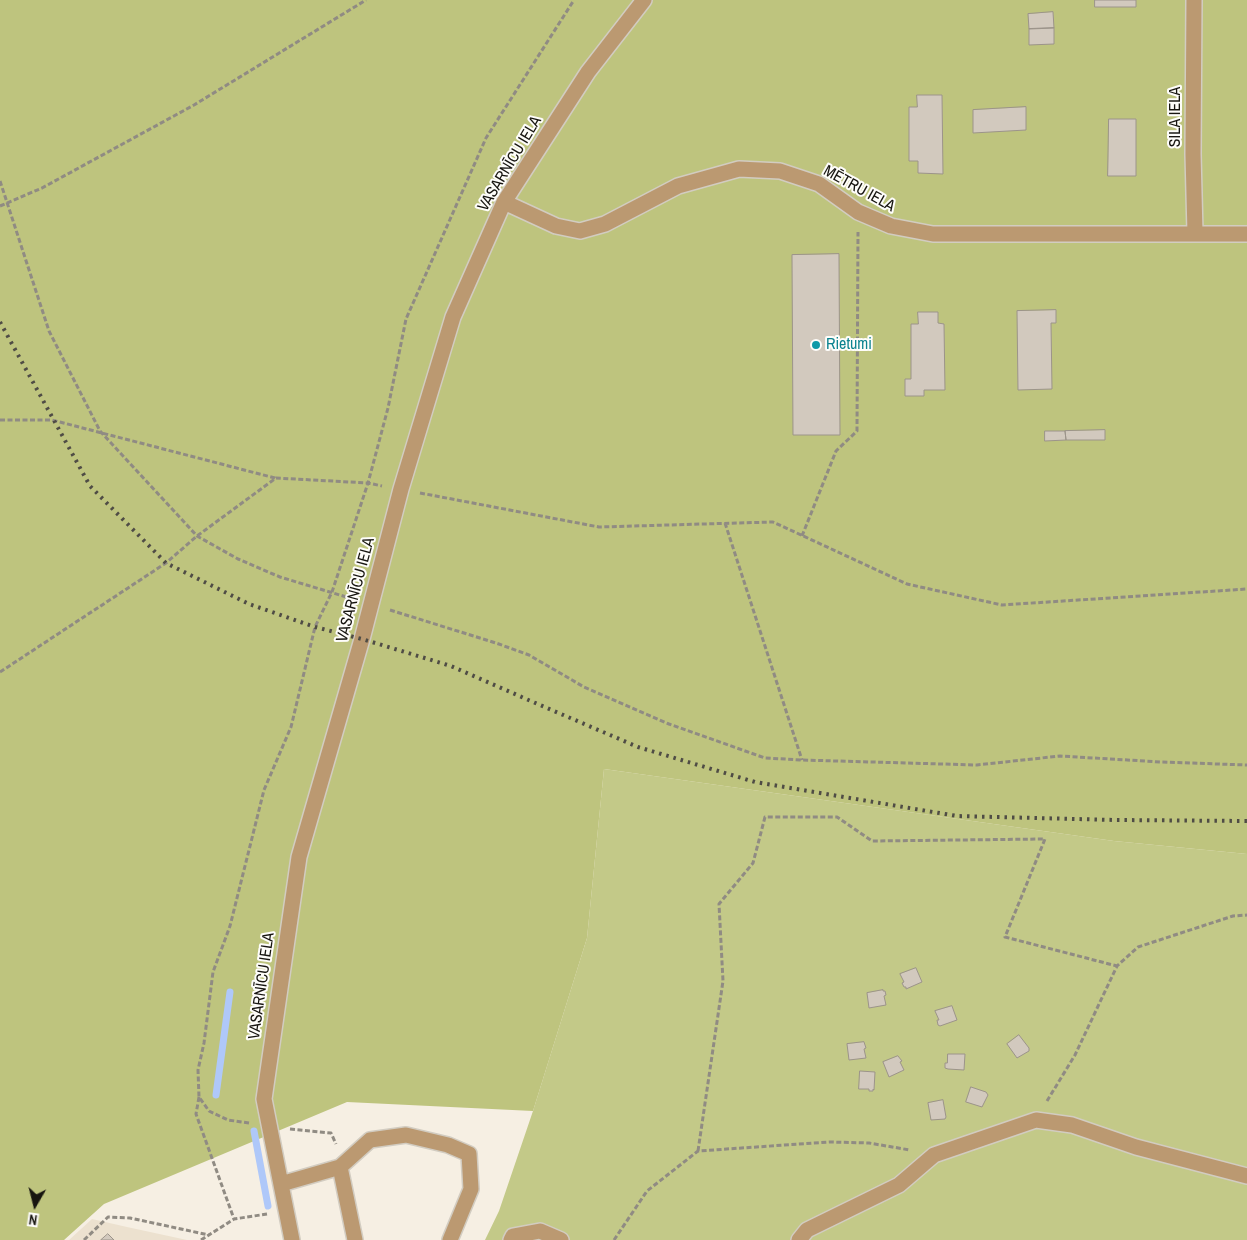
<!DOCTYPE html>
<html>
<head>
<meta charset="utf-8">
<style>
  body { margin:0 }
  #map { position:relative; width:1247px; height:1240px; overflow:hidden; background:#f6efe3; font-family:"Archivo Narrow",sans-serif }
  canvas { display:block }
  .north { position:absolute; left:10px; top:1180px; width:50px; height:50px; -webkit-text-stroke:4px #fefdfa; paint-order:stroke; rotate:188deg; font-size:14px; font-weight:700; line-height:20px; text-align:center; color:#171510 }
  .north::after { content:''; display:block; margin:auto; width:18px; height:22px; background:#171510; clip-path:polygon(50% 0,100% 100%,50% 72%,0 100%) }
</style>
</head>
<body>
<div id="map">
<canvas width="1247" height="1240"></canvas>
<div class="north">N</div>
</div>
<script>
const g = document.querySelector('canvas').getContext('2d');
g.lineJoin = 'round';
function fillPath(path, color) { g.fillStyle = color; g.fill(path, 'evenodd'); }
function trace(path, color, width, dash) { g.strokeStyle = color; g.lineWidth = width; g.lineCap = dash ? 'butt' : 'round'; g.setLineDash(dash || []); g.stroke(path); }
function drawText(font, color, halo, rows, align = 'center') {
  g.font = font + ' "Archivo Narrow",sans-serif'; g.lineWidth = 4; g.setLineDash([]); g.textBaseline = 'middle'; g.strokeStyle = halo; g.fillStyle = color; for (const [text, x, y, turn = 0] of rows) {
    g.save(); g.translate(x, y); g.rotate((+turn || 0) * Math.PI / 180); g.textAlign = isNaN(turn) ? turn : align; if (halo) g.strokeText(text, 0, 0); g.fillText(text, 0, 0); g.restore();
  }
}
const built = new Path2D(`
  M 92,1219 L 127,1227 L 187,1240 L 69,1240 Z`);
const green = new Path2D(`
  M 604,769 L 1114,841 L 1247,854 L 1247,1240 L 485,1240 L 499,1211 L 533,1111 L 587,938 Z`);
const forest = new Path2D(`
  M 0,0 L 1247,0 L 1247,854 L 1114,841 L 604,769 L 587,938 L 533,1111 L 347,1102 L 104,1204 L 64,1240 L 0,1240 Z`);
const stream = new Path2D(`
  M 216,1095 L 230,992
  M 254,1131 L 268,1206`);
const building = new Path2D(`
  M 1095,0 L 1136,0 L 1136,7 L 1095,7 Z
  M 1053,12 L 1054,28 L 1029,29 L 1028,14 Z
  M 1054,28 L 1054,44 L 1029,45 L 1029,29 Z
  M 917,95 L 942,95 L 943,174 L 918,173 L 918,161 L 909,161 L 909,107 L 917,107 Z
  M 1026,107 L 1026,130 L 973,133 L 973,110 Z
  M 1109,119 L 1136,119 L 1136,176 L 1108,176 Z
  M 839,254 L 840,435 L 793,435 L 792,255 Z
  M 1056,310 L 1056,323 L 1051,323 L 1052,389 L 1018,390 L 1017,311 Z
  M 918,312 L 938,312 L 938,323 L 944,324 L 945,390 L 924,390 L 924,396 L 905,396 L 905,379 L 911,379 L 911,324 L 918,324 Z
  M 1105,430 L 1105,440 L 1066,440 L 1065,431 Z
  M 1045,431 L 1065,431 L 1066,440 L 1045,441 Z
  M 916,968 L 922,982 L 906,989 L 906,987 L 904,987 L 902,983 L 904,982 L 900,974 Z
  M 883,990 L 883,991 L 885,991 L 886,995 L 884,996 L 886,1005 L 869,1008 L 867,993 Z
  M 952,1006 L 957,1020 L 940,1026 L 938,1025 L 937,1020 L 939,1020 L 935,1011 Z
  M 1019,1035 L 1029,1048 L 1029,1051 L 1017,1058 L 1007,1044 Z
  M 864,1042 L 866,1048 L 864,1049 L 866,1058 L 849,1060 L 847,1044 Z
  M 948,1054 L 965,1054 L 964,1070 L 948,1069 L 945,1068 L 945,1063 L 947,1063 Z
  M 898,1056 L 902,1061 L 900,1062 L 904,1070 L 889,1077 L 883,1062 Z
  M 860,1071 L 875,1072 L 874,1090 L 873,1089 L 873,1091 L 869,1091 L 869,1089 L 859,1089 Z
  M 971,1087 L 986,1092 L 988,1095 L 982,1107 L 966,1102 Z
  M 943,1100 L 946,1117 L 945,1119 L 931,1120 L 928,1103 Z
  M 108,1234 L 114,1240 L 101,1240 Z`);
const path = new Path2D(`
  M 0,181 L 49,331 L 100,431 L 197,536 L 238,559 L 280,577 L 353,599
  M 0,206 L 42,188 L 194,105 L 366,0
  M 0,420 L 52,420 L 275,478
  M 420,493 L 599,527 L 773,522 L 907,584 L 1002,605 L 1247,589
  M 725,523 L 802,760
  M 802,536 L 836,451 L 857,431 L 858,232
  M 390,610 L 496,643 L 529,655 L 584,687 L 669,724 L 765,758 L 802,760 L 977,765 L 1060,756 L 1161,762 L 1247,765
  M 0,672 L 166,563 L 197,536 L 276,478 L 368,483 L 382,486
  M 199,1097 L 196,1114 L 234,1219
  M 1047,1101 L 1075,1055 L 1117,966 L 1138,947 L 1233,916 L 1247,915
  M 249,1123 L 228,1120 L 209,1111 L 199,1097 L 198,1070 L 204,1043 L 213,972 L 230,926 L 264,790 L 291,727 L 315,627 L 332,592 L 368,483 L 388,408 L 406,319 L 486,138 L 574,0
  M 290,1129 L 331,1133 L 336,1144
  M 698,1151 L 723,981 L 719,904 L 753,863 L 765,817 L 837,817 L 872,841 L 1045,839 L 1005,937 L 1117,966
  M 84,1240 L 108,1217 L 130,1218 L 209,1235
  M 201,1240 L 234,1219 L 267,1214
  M 614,1240 L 647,1191 L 698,1151 L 829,1142 L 869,1143 L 910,1150`);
const minor = new Path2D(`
  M 1194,0 L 1193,154 L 1195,233
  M 504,202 L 556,226 L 580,231 L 605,224 L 678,186 L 739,169 L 780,171 L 819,184 L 858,212 L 891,226 L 933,234 L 1247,234
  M 340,1167 L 355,1240
  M 281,1184 L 340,1167 L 370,1140 L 406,1135 L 448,1145 L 469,1154 L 471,1189 L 450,1240
  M 292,1240 L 264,1099 L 299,857 L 362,639 L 401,489 L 453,317 L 504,202 L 588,72 L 644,0
  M 511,1240 L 513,1236 L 540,1231 L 561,1240
  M 799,1240 L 807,1230 L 899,1185 L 934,1155 L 1036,1120 L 1072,1125 L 1136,1147 L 1247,1176`);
const rail = new Path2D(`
  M 0,322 L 90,486 L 166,563 L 249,604 L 315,627 L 362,639 L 451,666 L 533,702 L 638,747 L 755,782 L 957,816 L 1116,820 L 1247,821`);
const markers = [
  [816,345,5,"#0f9aa8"]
];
const streetNames = [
  ["SILA IELA",1176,117,-90],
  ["VASARNĪCU IELA",510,164,-59],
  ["MĒTRU IELA",859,189,29],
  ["VASARNĪCU IELA",356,590,-75],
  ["VASARNĪCU IELA",262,986,-82]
];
const cultureNames = [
  ["Rietumi",826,345]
];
fillPath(built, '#ece1cf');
fillPath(green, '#c3c988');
fillPath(forest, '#bec47e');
trace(stream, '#afc8f9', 7);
fillPath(building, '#d2c9be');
trace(building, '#9c948a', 1);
trace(minor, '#d2ccc1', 18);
trace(path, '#908b83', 3, [5, 2.5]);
trace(minor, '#bb9971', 15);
trace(rail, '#4f4c45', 4, [2.5, 5]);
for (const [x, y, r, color] of markers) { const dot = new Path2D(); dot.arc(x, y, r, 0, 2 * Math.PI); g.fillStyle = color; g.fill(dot); trace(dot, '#fefdfa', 2); }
drawText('16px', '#171510', '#fefdfa', streetNames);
drawText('16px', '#0d838f', '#fefdfa', cultureNames, 'left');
</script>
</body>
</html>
